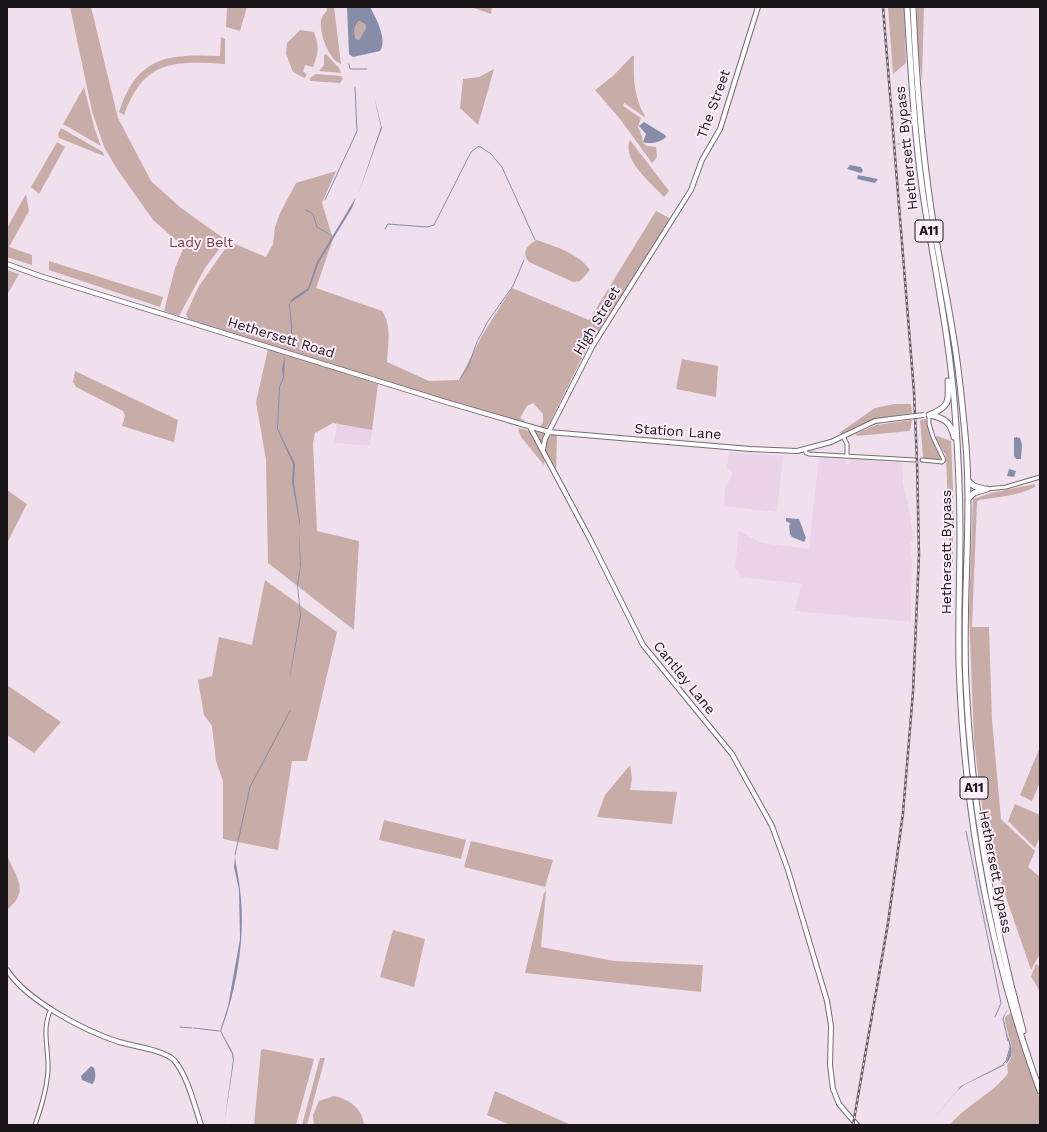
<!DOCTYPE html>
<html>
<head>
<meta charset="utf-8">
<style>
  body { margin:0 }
  #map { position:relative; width:1047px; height:1132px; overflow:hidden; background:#f0e0ed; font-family:"Work Sans",sans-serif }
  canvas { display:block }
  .frame { position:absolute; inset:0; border:8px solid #191418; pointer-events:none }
</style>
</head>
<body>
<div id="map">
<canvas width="1047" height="1132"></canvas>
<div class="frame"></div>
</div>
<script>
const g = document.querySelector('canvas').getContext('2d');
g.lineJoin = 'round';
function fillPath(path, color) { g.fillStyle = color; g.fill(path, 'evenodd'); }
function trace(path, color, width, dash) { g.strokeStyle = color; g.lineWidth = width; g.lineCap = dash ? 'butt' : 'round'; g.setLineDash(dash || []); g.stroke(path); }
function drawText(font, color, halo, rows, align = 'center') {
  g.font = font + ' "Work Sans",sans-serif'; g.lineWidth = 4; g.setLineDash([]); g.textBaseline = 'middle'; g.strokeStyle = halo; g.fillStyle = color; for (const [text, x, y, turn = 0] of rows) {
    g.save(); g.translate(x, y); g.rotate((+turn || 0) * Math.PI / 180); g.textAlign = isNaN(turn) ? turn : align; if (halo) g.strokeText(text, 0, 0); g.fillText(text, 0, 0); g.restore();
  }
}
const built = new Path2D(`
  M 337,424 L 372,430 L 370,446 L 334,443 Z
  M 729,452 L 783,456 L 777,512 L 724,506 L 725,486 L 731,478 L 732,473 L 727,468 Z
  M 819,455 L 845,459 L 846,463 L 849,464 L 852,459 L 902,463 L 903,483 L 909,509 L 914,542 L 910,543 L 912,560 L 911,622 L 795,611 L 801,584 L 742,577 L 735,568 L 739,531 L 761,543 L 809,549 Z`);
const green = new Path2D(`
  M 70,7 L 91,7 L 118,118 L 151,181 L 181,208 L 226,240 L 205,268 L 179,316 L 164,311 L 175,268 L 184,247 L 153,220 L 117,169 L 104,147 L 92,111 Z
  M 227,7 L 247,7 L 240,31 L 226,27 Z
  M 327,7 L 334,7 L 341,64 C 329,61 317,29 322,17 C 323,15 326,12 327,10 Z
  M 471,7 L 492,7 L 491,14 Z
  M 888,7 L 904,7 L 906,63 L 893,74 Z
  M 917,7 L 924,7 L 922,81 L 917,43 Z
  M 359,21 L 365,24 L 366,28 L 359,40 L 356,39 C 353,33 354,26 359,21 Z
  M 300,30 L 314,32 C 319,46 319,53 313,67 L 305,65 L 303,71 L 307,75 L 304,78 L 293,72 L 286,54 L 287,43 Z
  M 221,37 L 225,39 L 225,64 C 173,61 144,60 124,115 L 119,112 C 137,56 168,54 220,56 Z
  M 326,54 L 339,68 L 341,73 L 319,71 L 324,65 L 324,55 Z
  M 632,56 L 634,56 C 633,77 634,99 646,118 L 624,103 L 623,106 L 641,118 L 638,127 L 642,136 L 643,143 L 647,146 L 656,147 L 657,157 L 652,163 L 620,119 L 595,90 L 614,75 Z
  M 494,69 L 478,125 L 460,108 L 463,79 L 479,77 Z
  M 316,74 L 341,76 L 343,79 L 340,83 L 310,81 L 310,78 Z
  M 84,87 L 95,130 L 101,146 L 63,124 Z
  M 61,128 L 103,152 L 104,156 L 59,138 L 58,134 Z
  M 630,140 L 669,191 L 664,197 C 652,184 621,159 630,140 Z
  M 57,142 L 65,147 L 39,194 L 31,187 Z
  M 336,171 L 322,203 L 333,239 L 316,288 L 382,311 C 392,327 388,343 387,362 L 429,381 L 459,380 L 483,334 L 512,288 L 589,320 L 656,211 L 671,219 L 583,356 L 548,426 L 545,428 L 539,427 L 543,423 L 543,414 L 533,403 L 527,406 L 520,418 L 525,421 L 524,424 L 188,319 L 186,314 L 199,286 L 230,242 L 266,257 L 273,244 L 275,227 L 280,213 L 296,183 Z
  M 26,194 L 29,211 L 9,247 L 32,255 L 32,265 L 7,257 L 7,228 Z
  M 537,240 C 556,247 578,253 590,270 L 580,281 L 573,282 L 529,262 C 521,253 527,245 537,240 Z
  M 49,261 L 163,297 L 160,307 L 49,270 Z
  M 7,270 L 19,274 L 7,295 Z
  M 268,349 L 378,384 L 372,430 L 333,423 L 315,433 L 313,443 L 317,531 L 359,541 L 354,630 L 268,563 L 266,460 L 256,402 Z
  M 682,359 L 718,366 L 716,397 L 676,389 Z
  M 75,371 L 178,420 L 174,442 L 122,426 L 125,416 L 123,411 L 76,387 L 73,382 Z
  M 894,404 L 911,404 L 912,413 L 875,419 L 843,434 L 839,433 L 875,408 Z
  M 926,419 L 930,436 L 942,457 L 940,459 L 924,459 L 923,457 L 920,420 Z
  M 912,420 L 910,431 L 857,436 L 856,434 L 876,425 Z
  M 518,428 C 521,429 525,429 528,431 C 534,435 548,458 544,465 L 521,437 Z
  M 533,431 L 546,434 L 542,445 Z
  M 552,435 L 557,435 L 556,472 C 551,463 536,441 552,435 Z
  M 937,436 L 951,441 L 953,488 L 953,565 L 950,561 L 946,456 L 935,437 Z
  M 1035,484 L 1035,487 C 1018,496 997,497 979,500 L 977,502 L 972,627 L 989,627 L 992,720 L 1001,819 L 1035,851 L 1028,867 L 1040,877 L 1040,954 L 1031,970 L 986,839 L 974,741 L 969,612 L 973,499 L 991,493 Z
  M 7,490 L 27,504 L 7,543 Z
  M 265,580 L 337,632 L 307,761 L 292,761 L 278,850 L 223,839 L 223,781 L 216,761 L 212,726 L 204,715 L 198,680 L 212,676 L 219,637 L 252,645 Z
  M 7,685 L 61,722 L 34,753 L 7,735 Z
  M 1040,747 L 1040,782 L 1032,801 L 1020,795 Z
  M 630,765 L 632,778 L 630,790 L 677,792 L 672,824 L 597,817 L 605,795 Z
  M 1015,804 L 1040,815 L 1040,837 L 1035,848 L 1008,821 Z
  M 384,820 L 466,840 L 461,859 L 379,840 Z
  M 471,841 L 553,860 L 545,887 L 464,867 Z
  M 7,855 C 17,880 30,890 7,910 Z
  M 546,891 L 541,947 L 614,961 L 703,965 L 701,992 L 525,973 L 544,893 Z
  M 393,930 L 425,939 L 414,987 L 380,977 Z
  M 1036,964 L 1040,967 L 1040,992 L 1031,976 Z
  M 1011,1013 L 1040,1100 L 1040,1125 L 950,1125 C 969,1102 992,1095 1008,1073 L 1007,1065 C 1020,1049 1004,1034 1005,1017 Z
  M 263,1049 L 314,1059 L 296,1125 L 254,1125 L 261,1050 Z
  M 320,1058 L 325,1058 L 307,1125 L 302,1125 Z
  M 495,1091 L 571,1125 L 510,1125 L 487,1115 Z
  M 334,1096 C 349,1099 363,1109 364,1125 L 314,1125 L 313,1115 L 319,1101 Z`);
const water = new Path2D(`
  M 347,7 L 370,7 C 376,18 388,40 380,51 L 353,57 L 349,54 ZM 359,21 L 365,24 L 366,28 L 359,40 L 356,39 C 353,32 354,26 359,21 Z
  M 373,92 L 382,128 L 358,195 L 381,127 Z
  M 644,122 L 665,135 L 666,137 C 661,142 650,145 643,142 L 646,134 L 639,126 Z
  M 850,165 L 861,167 L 863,171 L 861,173 L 847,169 Z
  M 858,175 L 878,179 L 875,183 L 857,179 Z
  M 356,197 L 352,208 L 319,262 L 309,290 L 290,303 C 290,318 297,338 287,349 L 291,337 L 291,327 L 289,304 L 292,299 L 308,288 L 317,262 Z
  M 285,356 L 284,378 L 280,387 L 278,429 L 295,464 L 294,483 L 300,522 L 300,526 L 292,482 L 293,464 L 277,429 L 279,387 L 283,378 L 282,368 Z
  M 1016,437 L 1020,438 L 1022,445 L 1021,459 L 1016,459 L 1014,456 L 1014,438 Z
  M 1009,469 L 1016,471 L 1014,477 L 1007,476 Z
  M 786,518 L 799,519 L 806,538 L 804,542 L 792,537 L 790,534 L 789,525 L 791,524 L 786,521 Z
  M 299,529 L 301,565 L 298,586 L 301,616 L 290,677 L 290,712 L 290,675 L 300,615 L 297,584 L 300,568 Z
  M 235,857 C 236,867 239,878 240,890 C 246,935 237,989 221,1031 L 233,1053 L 234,1060 L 224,1125 L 233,1060 L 232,1054 L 220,1031 L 228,1006 L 240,939 L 239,890 L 234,867 Z
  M 1008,1009 C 1007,1012 1004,1015 1004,1018 C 1002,1034 1021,1049 1006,1064 L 1010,1048 L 1003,1017 Z
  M 1004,1064 L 1005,1065 L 964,1085 L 957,1091 L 928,1125 L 961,1086 Z
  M 91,1066 L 94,1068 C 96,1073 96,1081 92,1084 L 82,1080 L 81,1076 Z`);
const stream = new Path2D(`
  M 349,64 L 350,69 L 367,69
  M 898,144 L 909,143
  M 325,200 L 357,131 L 355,87
  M 306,210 L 313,214 L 317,227 L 332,236
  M 385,229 L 388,224 L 427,227 L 434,225 L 471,152 L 479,146 L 491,154 L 502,167 L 535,240
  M 460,379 L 468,367 L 477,342 L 488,321 L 513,286 L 524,260
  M 966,831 L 1001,1003 L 995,1017
  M 235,855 L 250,787 L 290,711
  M 1003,1019 L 1008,1041
  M 180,1027 L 192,1028
  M 194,1028 L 219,1031
  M 1003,1064 L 1006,1061 L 1010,1047`);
const minor = new Path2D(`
  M 843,436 L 847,444 L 847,455
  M 805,449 L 806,453 L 809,454 L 915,460
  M 922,460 L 942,462 L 944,460 L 933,437 L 929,424 L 929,415
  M 987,489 L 1006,487 L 1040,477
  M 35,1125 C 41,1108 47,1089 48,1070 C 49,1049 41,1029 51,1009`);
const tertiary = new Path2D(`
  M 7,264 L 40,276 L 446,402 L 549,432 L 750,449 L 797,451 L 831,442 L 875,421 L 907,417
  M 530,427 L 590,539 L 643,645 L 732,754 L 772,826 L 788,870 L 827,1001 L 831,1026 L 830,1065 L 833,1089 L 839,1104 L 857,1125
  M 543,450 L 545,439 L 592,347 L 691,190 L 702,160 L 720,129 L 758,7
  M 7,970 C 27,1001 85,1031 119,1042 C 133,1046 164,1050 174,1060 C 188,1077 194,1104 201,1125`);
const trunk = new Path2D(`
  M 907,7 C 911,69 914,132 923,194 C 934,266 950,338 955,412 C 958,452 960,492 960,533 C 960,577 958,621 959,665 C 964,809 990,955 1040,1091
  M 913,7 C 916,75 921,142 931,209 C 938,255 948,300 955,347 C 960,379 963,412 966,445 C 972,524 962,604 966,683 C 971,801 992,918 1023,1031
  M 929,415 C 950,407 949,401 948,381
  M 930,415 C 945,418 951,423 954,437
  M 968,481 L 974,486 L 984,489
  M 968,499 L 974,493 L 987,489`);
const rail = new Path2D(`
  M 853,1125 L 888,923 L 903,813 L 913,692 L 919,555 L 917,461 L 914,392 L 883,7`);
const tertiaryBridge = new Path2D(`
  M 907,417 L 924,415`);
const shields = [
  [929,231,28],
  [974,788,28]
];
const shieldNames = [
  ["A11",929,231],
  ["A11",974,788]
];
const streetNames = [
  ["The Street",714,104,-70],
  ["Hethersett Bypass",907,148,-96],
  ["High Street",597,321,-59],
  ["Hethersett Road",281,338,17],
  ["Station Lane",678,432,4],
  ["Hethersett Bypass",947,552,-90],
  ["Cantley Lane",684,678,51],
  ["Hethersett Bypass",995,872,79]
];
const parkNames = [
  ["Lady Belt",201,243]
];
fillPath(built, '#ead3e6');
fillPath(green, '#c8aca7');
fillPath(water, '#878da9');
trace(stream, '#878da9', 1);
trace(minor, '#786a75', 5);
trace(tertiary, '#786a75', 6);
trace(trunk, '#786a75', 7);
trace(minor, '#fff', 3);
trace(tertiary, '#fff', 4);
trace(trunk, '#fff', 5);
trace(rail, '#645b62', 2.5);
trace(rail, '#fdedfa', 1, [3]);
trace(tertiaryBridge, '#786a75', 6, []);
trace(tertiaryBridge, '#fff', 4);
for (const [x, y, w] of shields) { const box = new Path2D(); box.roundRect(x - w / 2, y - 11, w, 22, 3); g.fillStyle = '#fdedfa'; g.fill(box); trace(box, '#191418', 1); }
drawText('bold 13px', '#191418', null, shieldNames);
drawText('14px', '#191418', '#fdedfa', streetNames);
drawText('14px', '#723f37', '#fdedfa', parkNames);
</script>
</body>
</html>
